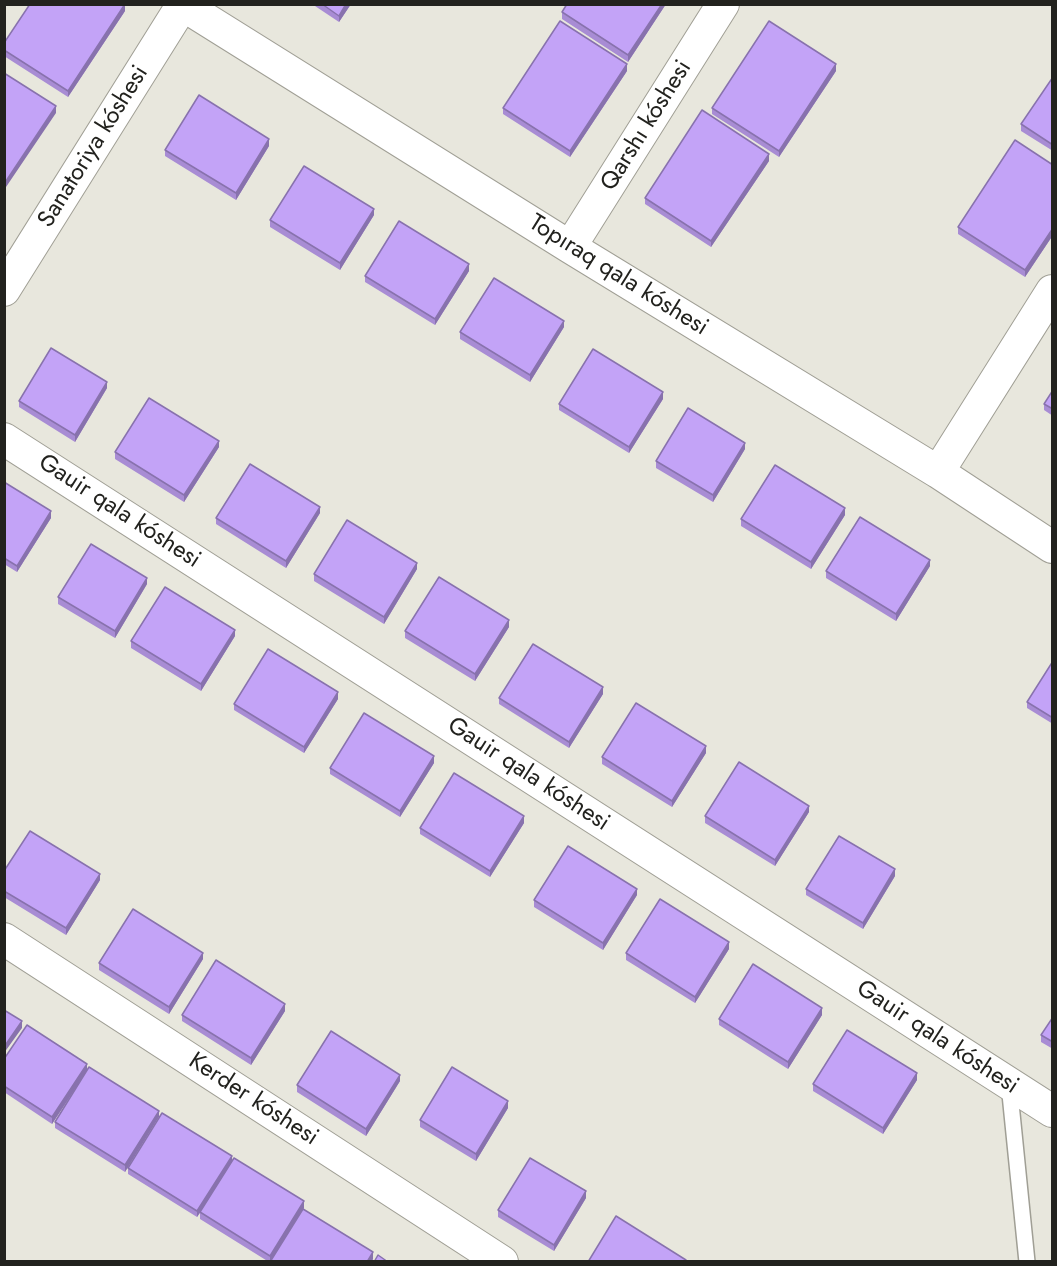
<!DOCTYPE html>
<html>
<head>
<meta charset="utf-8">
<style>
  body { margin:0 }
  #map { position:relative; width:1057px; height:1266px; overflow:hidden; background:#e8e7dd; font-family:Jost,sans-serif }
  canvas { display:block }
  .frame { position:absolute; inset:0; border:6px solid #22221e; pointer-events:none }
</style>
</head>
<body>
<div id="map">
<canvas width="1057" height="1266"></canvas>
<div class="frame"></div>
</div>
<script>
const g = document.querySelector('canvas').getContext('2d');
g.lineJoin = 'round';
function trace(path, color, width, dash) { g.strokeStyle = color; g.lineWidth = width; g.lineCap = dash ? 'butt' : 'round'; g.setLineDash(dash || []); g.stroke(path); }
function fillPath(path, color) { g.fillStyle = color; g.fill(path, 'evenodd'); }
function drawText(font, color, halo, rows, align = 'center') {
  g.font = font + ' Jost,sans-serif'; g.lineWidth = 4.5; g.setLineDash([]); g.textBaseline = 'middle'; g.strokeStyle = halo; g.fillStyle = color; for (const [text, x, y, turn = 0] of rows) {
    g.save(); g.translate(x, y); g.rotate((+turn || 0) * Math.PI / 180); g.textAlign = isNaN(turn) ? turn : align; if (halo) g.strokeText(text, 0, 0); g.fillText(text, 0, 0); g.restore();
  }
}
const lane = new Path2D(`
  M 1009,1084 L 1027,1262`);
const street = new Path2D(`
  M 183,5 L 570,247 L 938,472 L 1052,547
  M 570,247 L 723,4
  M 4,290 L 183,4
  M 4,439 L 1052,1111
  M 938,472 L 1052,291
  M 4,939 L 502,1262`);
const wall = new Path2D(`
  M 312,4 L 351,4 L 339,22 Z
  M 567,4 L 666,4 L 628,62 L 562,19 L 562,12 Z
  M 125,11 L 68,97 L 4,56 L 4,43 Z
  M 627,71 L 570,157 L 503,114 L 503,108 Z
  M 836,71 L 779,157 L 712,114 L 712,108 Z
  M 1053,77 L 1053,151 L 1021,131 L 1021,124 Z
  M 269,146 L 236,200 L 165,156 L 165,150 Z
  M 769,161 L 711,247 L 645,204 L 645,198 Z
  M 1053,165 L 1053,235 L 1025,277 L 958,234 L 958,227 Z
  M 374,215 L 340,270 L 270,227 L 270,220 Z
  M 469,271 L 435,325 L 365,282 L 365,276 Z
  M 564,327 L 530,382 L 460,339 L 460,332 Z
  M 107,388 L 75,442 L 19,407 L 19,401 Z
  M 1053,390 L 1053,416 L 1044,410 L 1044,404 Z
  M 663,399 L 629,453 L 559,410 L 559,404 Z
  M 219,447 L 184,502 L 115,459 L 115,452 Z
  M 745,449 L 713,502 L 656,468 L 656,461 Z
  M 4,482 L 51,518 L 17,572 L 4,564 Z
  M 320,513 L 286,568 L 216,524 L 216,518 Z
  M 845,515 L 811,569 L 741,526 L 741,519 Z
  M 930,566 L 896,621 L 826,578 L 826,571 Z
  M 417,569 L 384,624 L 314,581 L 314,574 Z
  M 147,584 L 115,638 L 58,604 L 58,597 Z
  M 509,627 L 475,681 L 405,638 L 405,631 Z
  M 235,636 L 201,691 L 131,648 L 131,641 Z
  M 1053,661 L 1053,724 L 1027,708 L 1027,702 Z
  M 603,694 L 569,748 L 499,704 L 499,698 Z
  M 338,699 L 304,753 L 234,710 L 234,704 Z
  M 706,753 L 672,807 L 602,764 L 602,757 Z
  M 434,763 L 400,817 L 330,774 L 330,768 Z
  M 809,812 L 775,866 L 705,823 L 705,816 Z
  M 524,823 L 490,877 L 420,834 L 420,828 Z
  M 4,871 L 100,880 L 66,935 L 4,897 Z
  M 895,876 L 863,929 L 806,895 L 806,889 Z
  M 637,895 L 603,950 L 534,907 L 534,900 Z
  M 729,949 L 695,1003 L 626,960 L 626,953 Z
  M 203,959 L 169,1014 L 99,970 L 99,963 Z
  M 285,1011 L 251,1065 L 182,1021 L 182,1015 Z
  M 822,1015 L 788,1069 L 719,1025 L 719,1019 Z
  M 1053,1017 L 1053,1049 L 1041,1042 L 1041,1035 Z
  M 4,1059 L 87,1071 L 52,1124 L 4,1092 Z
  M 917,1080 L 883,1134 L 813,1091 L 813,1084 Z
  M 400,1081 L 366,1136 L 297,1092 L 297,1085 Z
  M 508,1108 L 476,1161 L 420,1127 L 420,1120 Z
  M 159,1111 L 125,1172 L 55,1128 L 55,1122 Z
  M 232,1162 L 304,1208 L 292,1227 L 373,1259 L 371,1262 L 269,1262 L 200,1219 L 200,1213 L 197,1217 L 128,1174 L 128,1168 Z
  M 586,1198 L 554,1251 L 498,1217 L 498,1210 Z`);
const shadedWall = new Path2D(`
  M 125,4 L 125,11 L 68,97 L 68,91 Z
  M 346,4 L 351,4 L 339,22 L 339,16 Z
  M 662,4 L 666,4 L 628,62 L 628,55 Z
  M 627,64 L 627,71 L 570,157 L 570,151 Z
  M 836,64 L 836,71 L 779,157 L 779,151 Z
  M 56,106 L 56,113 L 4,190 L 4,184 Z
  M 269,139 L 269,146 L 236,200 L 236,193 Z
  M 769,154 L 769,161 L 711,247 L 711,241 Z
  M 374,209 L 374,215 L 340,270 L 340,263 Z
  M 1053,228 L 1053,235 L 1025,277 L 1025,270 Z
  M 469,264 L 469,271 L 435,325 L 435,319 Z
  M 564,321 L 564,327 L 530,382 L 530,375 Z
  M 107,382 L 107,388 L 75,442 L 75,435 Z
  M 663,392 L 663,399 L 629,453 L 629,447 Z
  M 219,441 L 219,447 L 184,502 L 184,495 Z
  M 745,443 L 745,449 L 713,502 L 713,495 Z
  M 320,507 L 320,513 L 286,568 L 286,561 Z
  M 845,508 L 845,515 L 811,569 L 811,562 Z
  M 51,511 L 51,518 L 17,572 L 17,566 Z
  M 930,560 L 930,566 L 896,621 L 896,614 Z
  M 417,563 L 417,569 L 384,624 L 384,617 Z
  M 147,578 L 147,584 L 115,638 L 115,631 Z
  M 509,620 L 509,627 L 475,681 L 475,674 Z
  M 235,630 L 235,636 L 201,691 L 201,684 Z
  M 603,687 L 603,694 L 569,748 L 569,742 Z
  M 338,692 L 338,699 L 304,753 L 304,747 Z
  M 706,746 L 706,753 L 672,807 L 672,801 Z
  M 434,756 L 434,763 L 400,817 L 400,811 Z
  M 809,806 L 809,812 L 775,866 L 775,860 Z
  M 524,816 L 524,823 L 490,877 L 490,871 Z
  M 895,869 L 895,876 L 863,929 L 863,923 Z
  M 100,874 L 100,880 L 66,935 L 66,928 Z
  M 637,889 L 637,895 L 603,950 L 603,943 Z
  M 729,942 L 729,949 L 695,1003 L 695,997 Z
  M 203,953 L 203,959 L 169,1014 L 169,1007 Z
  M 285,1004 L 285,1011 L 251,1065 L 251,1058 Z
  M 822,1008 L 822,1015 L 788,1069 L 788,1062 Z
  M 22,1021 L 22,1028 L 4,1053 L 4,1047 Z
  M 87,1064 L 87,1071 L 52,1124 L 52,1117 Z
  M 917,1073 L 917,1080 L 883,1134 L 883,1128 Z
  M 400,1075 L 400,1081 L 366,1136 L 366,1129 Z
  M 508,1101 L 508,1108 L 476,1161 L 476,1154 Z
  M 159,1111 L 159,1117 L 125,1172 L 125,1165 Z
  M 232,1156 L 232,1163 L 197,1217 L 197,1211 Z
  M 586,1191 L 586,1198 L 554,1251 L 554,1245 Z
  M 304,1201 L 304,1208 L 270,1262 L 270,1256 Z
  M 373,1252 L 373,1259 L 371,1262 L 367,1262 Z`);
const building = new Path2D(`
  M 30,4 L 125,4 L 68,91 L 4,50 L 4,43 Z
  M 322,4 L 346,4 L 339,16 Z
  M 567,4 L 662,4 L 628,55 L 562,12 Z
  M 560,21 L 627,64 L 570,151 L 503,108 Z
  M 769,21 L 836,64 L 779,151 L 712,108 Z
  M 4,73 L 56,106 L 4,184 Z
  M 1053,77 L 1053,145 L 1021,124 Z
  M 199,95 L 269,139 L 236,193 L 165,150 Z
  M 702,110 L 769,154 L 711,241 L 645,198 Z
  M 1015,140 L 1053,165 L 1053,228 L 1025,270 L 958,227 Z
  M 304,166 L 374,209 L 340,263 L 270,220 Z
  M 399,221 L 469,264 L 435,319 L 365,276 Z
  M 494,278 L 564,321 L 530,375 L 460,332 Z
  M 51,348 L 107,382 L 75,435 L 19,401 Z
  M 593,349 L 663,392 L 629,447 L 559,404 Z
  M 1053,390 L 1053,409 L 1044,404 Z
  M 149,398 L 219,441 L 184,495 L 115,452 Z
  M 688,408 L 745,443 L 713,495 L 656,461 Z
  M 250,464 L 320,507 L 286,561 L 216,518 Z
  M 775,465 L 845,508 L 811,562 L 741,519 Z
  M 4,482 L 51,511 L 17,566 L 4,558 Z
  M 860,517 L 930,560 L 896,614 L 826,571 Z
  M 347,520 L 417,563 L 384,617 L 314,574 Z
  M 91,544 L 147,578 L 115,631 L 58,597 Z
  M 439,577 L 509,620 L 475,674 L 405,631 Z
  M 165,587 L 235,630 L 201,684 L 131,641 Z
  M 533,644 L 603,687 L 569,742 L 499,698 Z
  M 268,649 L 338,692 L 304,747 L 234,704 Z
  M 1053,661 L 1053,718 L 1027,702 Z
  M 636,703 L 706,746 L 672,801 L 602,757 Z
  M 364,713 L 434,756 L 400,811 L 330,768 Z
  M 739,762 L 809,806 L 775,860 L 705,816 Z
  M 454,773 L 524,816 L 490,871 L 420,828 Z
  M 30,831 L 100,874 L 66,928 L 4,891 L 4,871 Z
  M 839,836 L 895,869 L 863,923 L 806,889 Z
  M 568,846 L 637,889 L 603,943 L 534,900 Z
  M 660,899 L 729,942 L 695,997 L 626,953 Z
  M 133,909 L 203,953 L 169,1007 L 99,963 Z
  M 216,960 L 285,1004 L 251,1058 L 182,1015 Z
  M 753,964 L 822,1008 L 788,1062 L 719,1019 Z
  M 4,1010 L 22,1021 L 4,1047 Z
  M 1053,1017 L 1053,1042 L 1041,1035 Z
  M 27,1025 L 87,1064 L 52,1117 L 4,1086 L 4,1059 Z
  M 847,1030 L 917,1073 L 883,1128 L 813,1084 Z
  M 331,1031 L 400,1075 L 366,1129 L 297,1085 Z
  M 89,1067 L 159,1111 L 125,1165 L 55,1122 Z
  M 452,1067 L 508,1101 L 476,1154 L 420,1120 Z
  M 162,1113 L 232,1156 L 197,1211 L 128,1168 Z
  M 234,1158 L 304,1201 L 270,1256 L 200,1212 Z
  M 530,1158 L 586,1191 L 554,1245 L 498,1210 Z
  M 303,1209 L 373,1252 L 367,1262 L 270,1262 Z
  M 616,1216 L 686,1260 L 685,1262 L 588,1262 Z
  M 378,1255 L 388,1262 L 374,1262 Z`);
const streetNames = [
  ["Qarshı kóshesi",647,126,-58],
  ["Sanatoriya kóshesi",94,147,-58],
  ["Topıraq qala kóshesi",618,276,32],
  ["Gauir qala kóshesi",119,512,33],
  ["Gauir qala kóshesi",528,775,33],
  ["Gauir qala kóshesi",937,1038,33],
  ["Kerder kóshesi",253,1100,33]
];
trace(lane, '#a09f95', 18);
trace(street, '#a09f95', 34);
trace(lane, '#fff', 15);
trace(street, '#fff', 32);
fillPath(wall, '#a88cd4');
fillPath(shadedWall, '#8872ad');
fillPath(building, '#c3a3f7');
trace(building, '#8872ad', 1.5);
drawText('24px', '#22221e', '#fff', streetNames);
</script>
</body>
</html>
